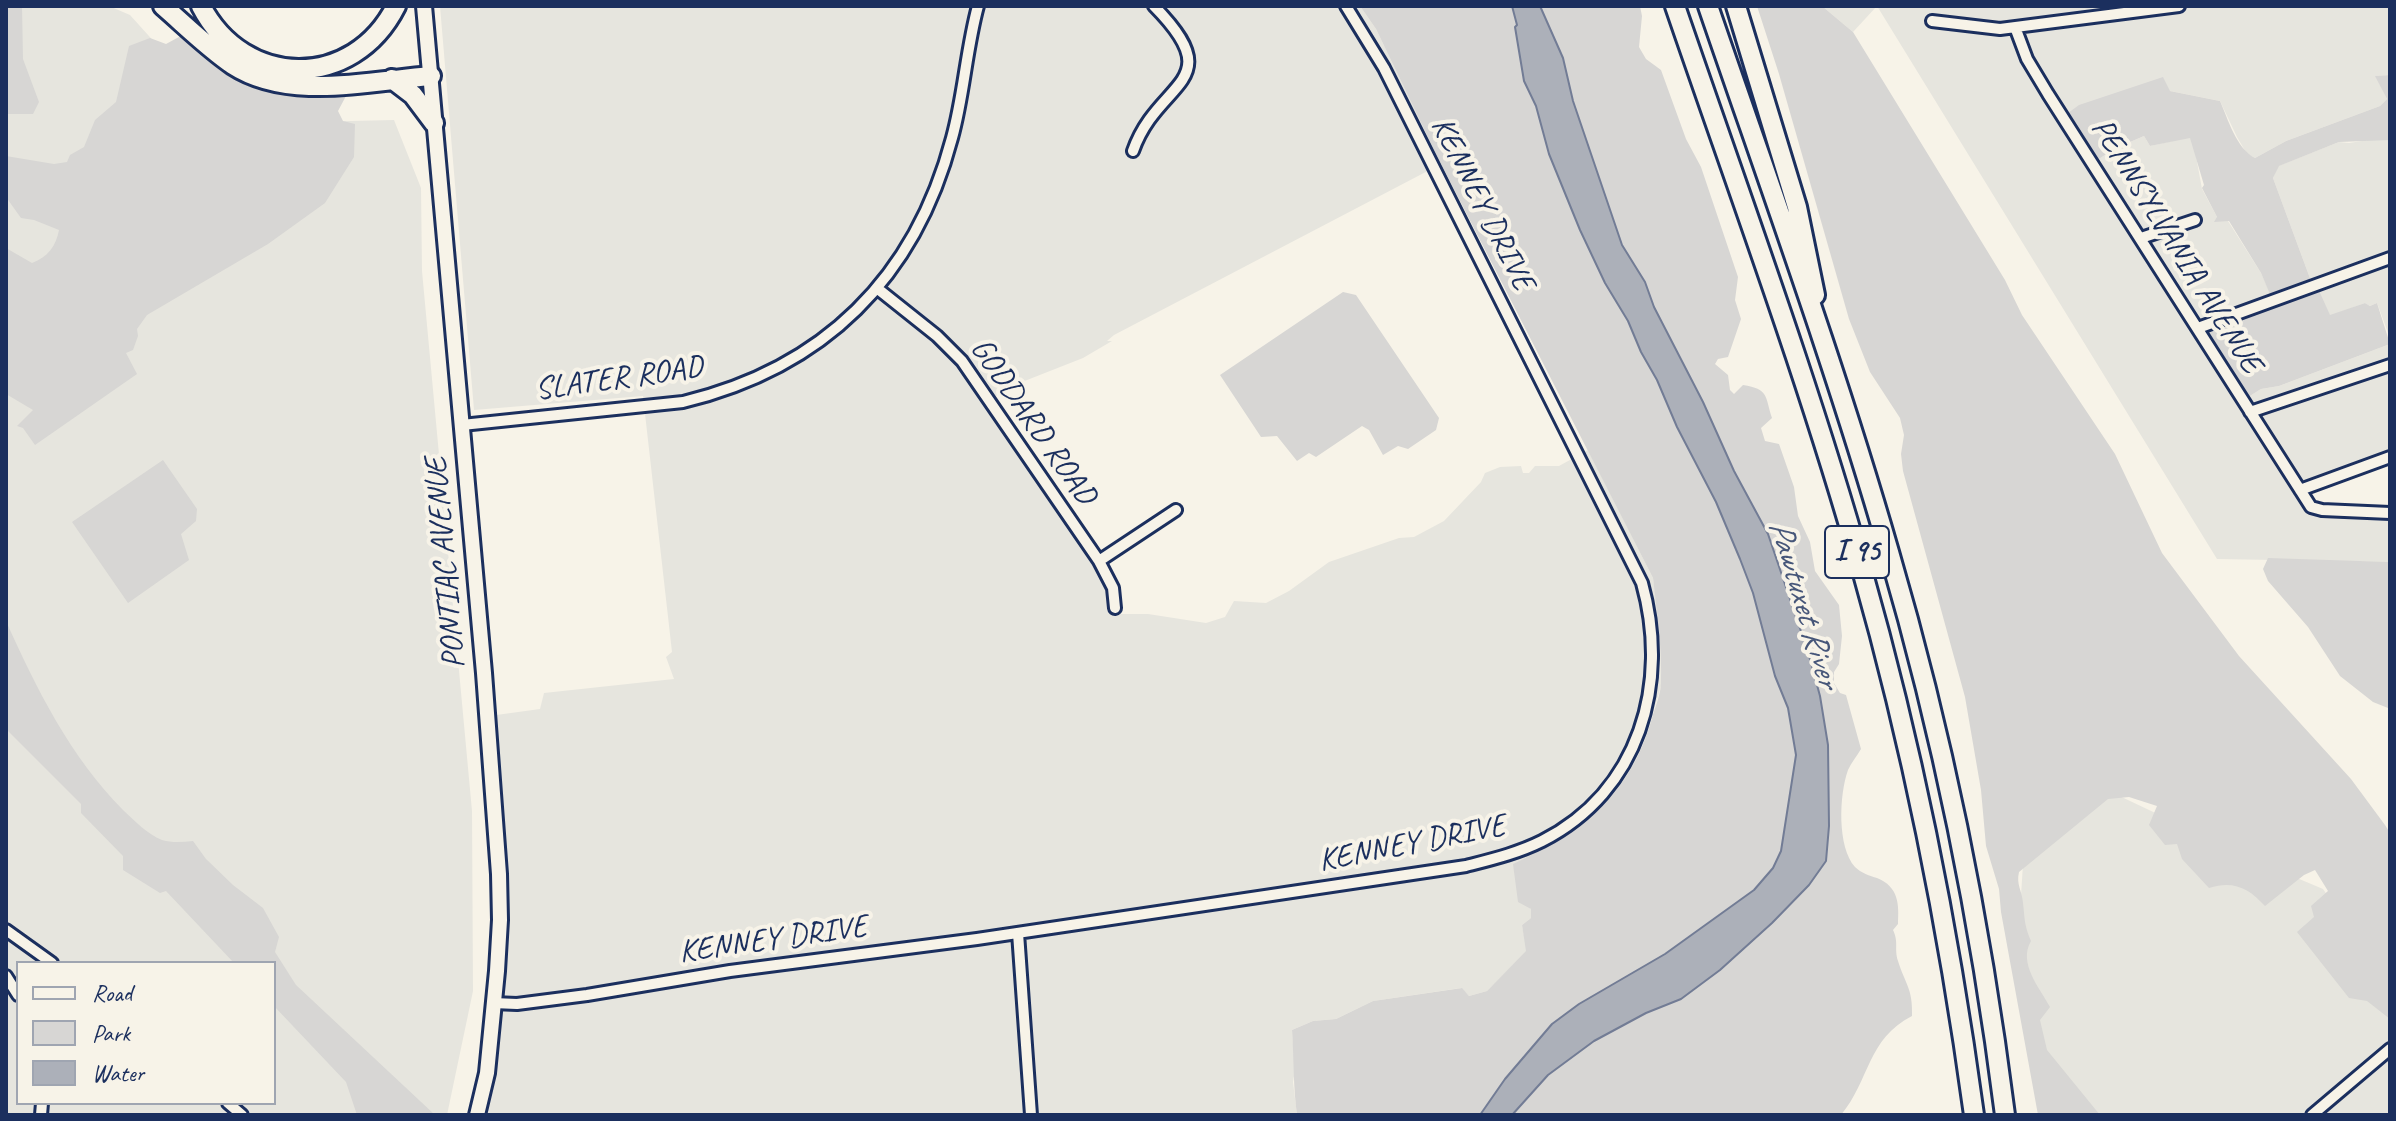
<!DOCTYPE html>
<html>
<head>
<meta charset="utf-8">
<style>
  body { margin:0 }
  #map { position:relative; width:2396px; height:1121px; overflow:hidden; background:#f7f3e8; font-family:Caveat,sans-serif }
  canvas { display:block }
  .frame { position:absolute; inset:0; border:8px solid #1b2f5e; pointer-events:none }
  .legend { position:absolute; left:16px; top:961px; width:260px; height:144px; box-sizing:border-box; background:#f7f3e8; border:2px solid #9fa5b1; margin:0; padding:10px 14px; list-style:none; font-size:24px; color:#1b2f5e }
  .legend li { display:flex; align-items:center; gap:16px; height:40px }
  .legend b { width:40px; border:2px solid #9fa5b1 }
</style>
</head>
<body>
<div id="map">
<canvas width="2396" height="1121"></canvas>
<div class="frame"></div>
<ul class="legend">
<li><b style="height:10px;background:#f7f3e8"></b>Road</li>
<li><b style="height:22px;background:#d7d6d4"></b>Park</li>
<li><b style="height:22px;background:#acb0b9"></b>Water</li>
</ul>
</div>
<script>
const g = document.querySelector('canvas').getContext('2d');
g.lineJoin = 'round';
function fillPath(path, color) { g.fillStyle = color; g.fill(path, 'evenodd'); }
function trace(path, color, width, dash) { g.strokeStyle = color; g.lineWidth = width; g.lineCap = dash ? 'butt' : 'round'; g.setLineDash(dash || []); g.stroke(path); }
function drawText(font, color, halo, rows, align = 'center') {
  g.font = font + ' Caveat,sans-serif'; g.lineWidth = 8; g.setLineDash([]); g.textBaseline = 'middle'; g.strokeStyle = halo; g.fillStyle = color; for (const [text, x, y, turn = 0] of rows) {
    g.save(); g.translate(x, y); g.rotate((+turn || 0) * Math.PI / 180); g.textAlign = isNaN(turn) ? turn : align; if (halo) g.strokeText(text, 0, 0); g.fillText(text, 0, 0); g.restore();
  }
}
const built = new Path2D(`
  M 6,6 L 109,6 L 130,15 L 185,76 L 267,123 L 394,120 L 421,188 L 422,271 L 472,811 L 473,991 L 447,1115 L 6,1115 ZM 18,963 L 274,963 L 274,1103 L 18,1103 Z
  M 440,6 L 1360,6 L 1376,29 L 1441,164 L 1114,335 L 1107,341 L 1112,341 L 1083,358 L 1022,382 L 992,398 L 1114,578 L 1120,597 L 1121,614 L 1148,614 L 1206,623 L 1225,617 L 1234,601 L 1266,603 L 1289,591 L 1329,562 L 1399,538 L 1414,537 L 1444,521 L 1481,482 L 1485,473 L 1500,467 L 1521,466 L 1523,473 L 1529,473 L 1535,466 L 1559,466 L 1588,450 L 1653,578 L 1660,626 L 1661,686 L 1647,734 L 1628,778 L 1607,802 L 1572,831 L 1545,849 L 1528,906 L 1531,909 L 1531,918 L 1522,925 L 1527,951 L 1487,991 L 1469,996 L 1461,988 L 1373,1001 L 1336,1019 L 1313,1021 L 1292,1030 L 1295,1071 L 1293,1082 L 1297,1115 L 474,1115 L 500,962 L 489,716 L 540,709 L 544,693 L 674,679 L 666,657 L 672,652 L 643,396 L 474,410 Z
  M 1822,6 L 1877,6 L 1853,32 Z
  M 1877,6 L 2390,6 L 2390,75 L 2376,76 L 2387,99 L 2380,106 L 2286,141 L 2255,158 L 2247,154 L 2237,137 L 2220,101 L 2170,91 L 2094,162 L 2116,148 L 2144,136 L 2150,146 L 2190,137 L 2194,145 L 2202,189 L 2217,217 L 2228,221 L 2261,273 L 2273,299 L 2245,399 L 2261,389 L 2279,386 L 2390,344 L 2390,456 L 2302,488 L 2313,506 L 2390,513 L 2390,562 L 2217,559 Z
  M 2375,139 L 2390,140 L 2390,338 L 2377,303 L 2370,306 L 2365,303 L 2330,316 L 2311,281 L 2273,178 L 2278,166 L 2339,142 L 2349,143 Z
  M 2111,792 L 2259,862 L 2323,889 L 2390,985 L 2390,1115 L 2041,1115 L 2018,944 L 2023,864 Z`);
const green = new Path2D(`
  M 6,6 L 22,6 L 23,59 L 39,102 L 33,114 L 6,114 Z
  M 1360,6 L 1512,6 L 1517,25 L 1524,80 L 1536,106 L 1549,154 L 1605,283 L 1628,321 L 1641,352 L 1657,380 L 1677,427 L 1716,502 L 1740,559 L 1753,593 L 1775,676 L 1788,708 L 1796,755 L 1781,851 L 1773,868 L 1754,890 L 1665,954 L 1579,1004 L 1552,1024 L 1505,1079 L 1480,1115 L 1297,1115 C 1293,1087 1294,1059 1292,1030 L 1313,1021 L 1336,1019 L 1373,1001 L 1462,988 L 1469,996 L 1487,991 L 1526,951 L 1522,925 L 1531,918 L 1531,909 L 1518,902 L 1513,864 C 1584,831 1630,795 1652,718 C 1655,707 1661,694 1661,682 C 1662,647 1657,613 1653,578 L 1437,156 L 1376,29 Z
  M 1540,6 L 1640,6 L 1642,16 L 1639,47 L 1646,59 L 1661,70 L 1686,139 L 1701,167 L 1738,277 L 1735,300 L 1741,319 L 1728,357 L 1718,359 L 1715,364 L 1728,375 L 1730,390 L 1734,394 L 1743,385 C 1769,389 1765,396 1772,418 L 1761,428 L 1765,441 L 1779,444 L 1794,487 L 1798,516 L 1810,542 L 1815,571 L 1839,605 L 1842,636 L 1839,664 L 1834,672 L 1834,683 L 1840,693 L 1846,695 L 1861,749 C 1857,756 1851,763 1848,770 C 1839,795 1837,847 1855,867 C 1861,873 1870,876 1877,878 C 1899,887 1899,904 1898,924 L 1893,930 C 1899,943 1894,948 1898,961 C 1905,984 1913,988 1912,1016 C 1867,1039 1870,1080 1841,1115 L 1512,1115 L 1548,1075 L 1594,1041 L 1646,1013 L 1681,999 L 1720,970 L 1772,923 L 1809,885 L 1828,745 L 1820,696 L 1808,652 L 1768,534 L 1734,471 L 1703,402 L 1654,307 L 1645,282 L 1622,245 L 1573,101 L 1563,58 Z
  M 1757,6 L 1822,6 L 1853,32 L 2005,280 L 2022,315 L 2115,454 L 2162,553 L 2239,656 L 2351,779 L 2385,825 L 2390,833 L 2390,1019 L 2367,1001 L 2349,998 L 2297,932 L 2314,917 L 2311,906 L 2328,891 L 2315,870 L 2304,875 L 2265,906 C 2249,888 2233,880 2209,888 L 2182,859 L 2177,844 L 2165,845 L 2149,825 L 2157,806 L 2129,797 L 2108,799 L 2019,872 C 2016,885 2022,890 2023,903 C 2025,920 2024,924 2031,941 C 2018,963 2039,987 2050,1007 L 2040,1020 L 2047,1050 L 2100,1115 L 2038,1115 L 2001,912 L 1999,889 L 1986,846 L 1981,790 L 1965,697 L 1903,471 L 1901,454 L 1904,435 L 1900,418 L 1870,372 L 1849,319 L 1779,74 Z
  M 190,31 L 220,56 L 338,87 L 346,96 L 338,111 L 343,121 L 355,124 L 354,157 L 325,203 L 268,244 L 147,315 L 137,329 L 138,336 L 133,350 L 126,353 L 137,374 L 35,445 L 23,428 L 17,426 L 33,410 L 6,394 L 6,248 L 32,263 C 48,257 56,246 59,230 L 34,220 L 21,218 L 6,197 L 6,156 L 54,164 L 67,162 L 70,155 L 84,147 L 95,120 L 116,102 L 129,46 L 150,38 L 166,44 Z
  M 2390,75 L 2390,140 L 2339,142 L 2279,166 L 2273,178 L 2311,281 L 2316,284 L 2330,315 L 2365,303 L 2370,306 L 2377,303 L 2390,344 L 2279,386 L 2261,389 L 2245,399 L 2199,330 L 2272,299 L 2261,273 L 2229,221 L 2214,222 L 2217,217 L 2202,188 L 2204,185 L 2190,138 L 2150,146 L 2144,136 L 2116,148 L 2094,162 L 2064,116 L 2079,105 L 2163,77 L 2170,91 L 2220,101 C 2228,119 2236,148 2255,158 L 2286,141 L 2380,106 L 2387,99 L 2375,76 Z
  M 1343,292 L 1356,295 L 1439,418 L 1436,430 L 1408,449 L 1398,446 L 1383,455 L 1369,430 L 1362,426 L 1316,457 L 1309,453 L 1297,461 L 1277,436 L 1261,437 L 1220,375 Z
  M 163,460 L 197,509 L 196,521 L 181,534 L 189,560 L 128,603 L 72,522 Z
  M 2268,558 L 2390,562 L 2388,708 L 2373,702 L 2340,676 L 2308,627 L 2268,581 L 2263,569 Z
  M 6,621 C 37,690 70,756 123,810 C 135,821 147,834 162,840 C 172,843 183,842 193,841 L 206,859 L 233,885 L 263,908 L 279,937 L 275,952 L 296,985 L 435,1115 L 357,1115 L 346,1082 L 274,1006 L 274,963 L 234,963 L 166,891 L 160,893 L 123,870 L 123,856 L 81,813 L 81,804 L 6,729 Z`);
const water = new Path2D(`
  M 1512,6 L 1540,6 L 1563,58 L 1573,101 L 1622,245 L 1645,282 L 1654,307 L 1703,402 L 1734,471 L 1768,534 L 1808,652 L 1820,696 L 1828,745 L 1829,826 L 1826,861 L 1809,885 L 1772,923 L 1720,970 L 1681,999 L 1646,1013 L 1594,1041 L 1548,1075 L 1512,1115 L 1480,1115 L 1505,1079 L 1552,1024 L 1579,1004 L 1665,954 L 1754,890 L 1773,868 L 1781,851 L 1796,755 L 1788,708 L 1775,676 L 1753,593 L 1740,559 L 1716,502 L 1677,427 L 1657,380 L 1641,352 L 1628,321 L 1605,283 L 1580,230 L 1549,154 L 1536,106 L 1524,81 L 1515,27 L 1517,25 Z`);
const minor = new Path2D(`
  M 1932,21 L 2000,29 L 2179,6
  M 2015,27 L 2027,59 L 2048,94 L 2311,507 L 2322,510 L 2390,513
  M 1133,151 C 1158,79 1231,84 1154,6
  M 2141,238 L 2195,220
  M 878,289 L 937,336 L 962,361 L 1099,561 L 1113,588 L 1115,608
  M 2198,328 L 2390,258
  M 2250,412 L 2390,365
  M 462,425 L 683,402 C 824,368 915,278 952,138 C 964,95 966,50 978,6
  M 2300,490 L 2390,457
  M 1099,561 L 1176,510
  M 6,930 L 52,963
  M 1018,933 L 1031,1115
  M 6,976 L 18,995
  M 493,1003 L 517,1004 L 587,995 L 730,971 L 977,939 L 1466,866 C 1493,859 1518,853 1542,841 C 1640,791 1670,683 1642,583 L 1384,68 L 1346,6
  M 228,1103 L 242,1115
  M 41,1115 L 42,1103
  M 2312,1115 L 2390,1049`);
const secondary = new Path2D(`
  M 424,6 L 484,673 L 499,874 L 500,920 L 497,971 L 487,1073 L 477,1115`);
const motorway = new Path2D(`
  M 163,6 C 186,26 208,48 233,65 C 288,101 369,81 431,76
  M 201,6 C 244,89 353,91 396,6
  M 1675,6 C 1739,193 1808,379 1862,570 C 1913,749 1949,931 1974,1115
  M 1708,6 C 1770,187 1836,368 1889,552 C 1943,736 1981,925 2005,1115
  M 1736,6 L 1797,207 L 1815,295
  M 392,79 L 413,95 L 434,123`);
const shields = [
  [1857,552,64]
];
const shieldNames = [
  ["I 95",1857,552]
];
const streetNames = [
  ["KENNEY DRIVE",1482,204,63],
  ["PENNSYLVANIA AVENUE",2176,246,58],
  ["SLATER ROAD",619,379,-8],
  ["GODDARD ROAD",1033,422,55],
  ["PONTIAC AVENUE",446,563,-95],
  ["KENNEY DRIVE",1412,844,-11],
  ["KENNEY DRIVE",773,940,-8]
];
const waterNames = [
  ["Pawtuxet River",1803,604,73]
];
fillPath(built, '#e6e5de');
fillPath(green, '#d7d6d4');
fillPath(water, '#acb0b9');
trace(water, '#727c95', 2);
trace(minor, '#1b2f5e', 16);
trace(secondary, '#1b2f5e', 20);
trace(motorway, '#1b2f5e', 24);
trace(minor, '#f7f3e8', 10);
trace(secondary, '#f7f3e8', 14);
trace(motorway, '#f7f3e8', 18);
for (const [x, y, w] of shields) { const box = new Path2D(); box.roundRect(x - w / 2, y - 26, w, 52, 6); g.fillStyle = '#f7f3e8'; g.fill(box); trace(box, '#1b2f5e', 2); }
drawText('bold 30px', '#1b2f5e', null, shieldNames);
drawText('32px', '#1b2f5e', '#f7f3e8', streetNames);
drawText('italic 34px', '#465679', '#f7f3e8', waterNames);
</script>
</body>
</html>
